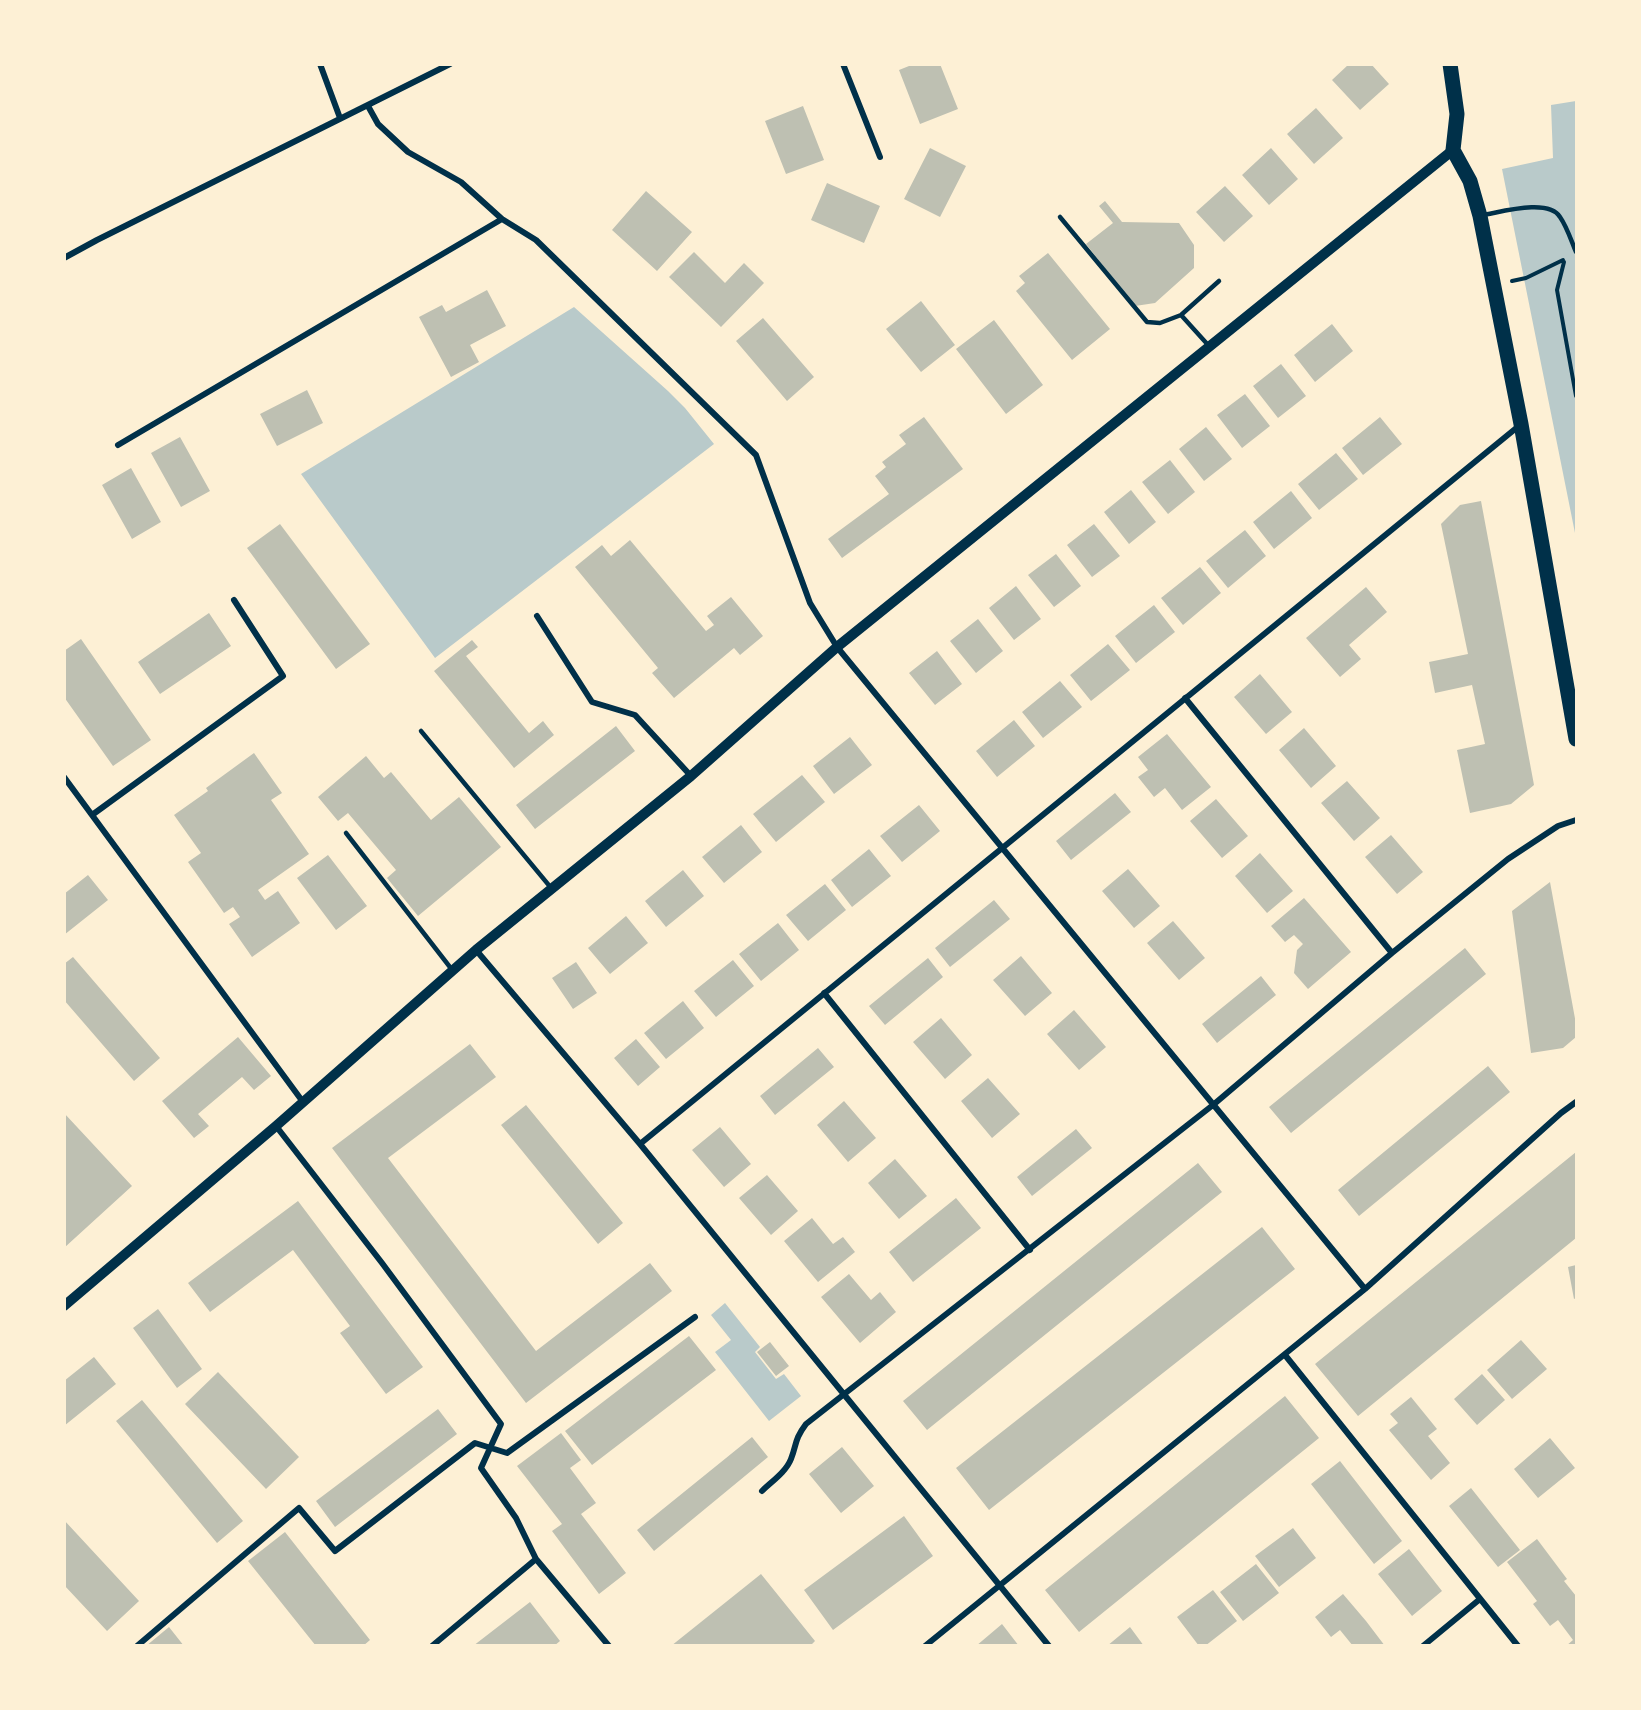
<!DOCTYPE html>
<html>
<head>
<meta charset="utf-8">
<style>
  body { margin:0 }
  #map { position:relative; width:1641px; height:1710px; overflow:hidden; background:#fdf0d5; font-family:"Varela Round",sans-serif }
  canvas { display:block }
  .frame { position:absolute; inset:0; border:66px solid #fdf0d5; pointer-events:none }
</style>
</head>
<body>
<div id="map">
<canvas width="1641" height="1710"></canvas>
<div class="frame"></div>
</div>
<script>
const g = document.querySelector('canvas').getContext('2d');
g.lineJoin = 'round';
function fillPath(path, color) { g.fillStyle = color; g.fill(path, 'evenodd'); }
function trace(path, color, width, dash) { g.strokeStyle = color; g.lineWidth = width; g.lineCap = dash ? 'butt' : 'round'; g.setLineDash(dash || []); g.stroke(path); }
const green = new Path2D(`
  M 1576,101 L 1576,538 L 1502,169 L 1553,158 L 1551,105 Z
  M 574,307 L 668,391 L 685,408 L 714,444 L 435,658 L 301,474 Z
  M 725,1303 L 760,1347 L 755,1352 L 776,1379 L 784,1374 L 801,1396 L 769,1421 L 715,1352 L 731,1340 L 711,1315 Z`);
const building = new Path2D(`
  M 914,64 L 940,64 L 958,109 L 920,124 L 899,70 Z
  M 1349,64 L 1371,64 L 1389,84 L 1360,110 L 1332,80 Z
  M 803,106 L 824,160 L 786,174 L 765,121 Z
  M 1316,108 L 1343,138 L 1314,164 L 1287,134 Z
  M 930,148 L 966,166 L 940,217 L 904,199 Z
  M 1271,148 L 1298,179 L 1269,205 L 1242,175 Z
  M 827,183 L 880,206 L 864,243 L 811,220 Z
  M 1225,186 L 1253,216 L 1224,242 L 1196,212 Z
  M 646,191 L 692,232 L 657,271 L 612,230 Z
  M 1105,201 L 1122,222 L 1179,223 L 1194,245 L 1194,268 L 1155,303 L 1135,306 L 1086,244 L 1113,223 L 1099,206 Z
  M 694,252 L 725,283 L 744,263 L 764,283 L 721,327 L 669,277 Z
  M 1048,253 L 1110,329 L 1072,360 L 1016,291 L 1025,283 L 1019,276 Z
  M 487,290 L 506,326 L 470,345 L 479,362 L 451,377 L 419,317 L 442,305 L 446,312 Z
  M 921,301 L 955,345 L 921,372 L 886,329 Z
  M 763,318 L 814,377 L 787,401 L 736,341 Z
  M 994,320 L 1043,385 L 1006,414 L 956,349 Z
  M 1332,324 L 1353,351 L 1315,382 L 1294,355 Z
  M 1281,364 L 1306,396 L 1278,418 L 1253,386 Z
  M 307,390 L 323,423 L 277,446 L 260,414 Z
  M 1245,394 L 1270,426 L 1242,448 L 1217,415 Z
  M 924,417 L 963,469 L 842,558 L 828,539 L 889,494 L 875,476 L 886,467 L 882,462 L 906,444 L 899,435 Z
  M 1380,417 L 1402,444 L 1363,475 L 1342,448 Z
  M 1206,427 L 1232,459 L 1204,481 L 1179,449 Z
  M 180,437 L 210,491 L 181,507 L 151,453 Z
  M 1336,453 L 1358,479 L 1319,510 L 1298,484 Z
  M 1170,460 L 1195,492 L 1168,514 L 1142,482 Z
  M 131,468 L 161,522 L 132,539 L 102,485 Z
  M 1131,490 L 1156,522 L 1129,544 L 1104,512 Z
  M 1291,491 L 1312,518 L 1274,549 L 1253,522 Z
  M 1481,501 L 1534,785 L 1511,804 L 1470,813 L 1457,750 L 1485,744 L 1472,685 L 1435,693 L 1429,662 L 1468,654 L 1441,524 L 1460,505 Z
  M 280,524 L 370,644 L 336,669 L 247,548 Z
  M 1094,524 L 1120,556 L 1092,577 L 1067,545 Z
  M 1245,530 L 1266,556 L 1228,588 L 1206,561 Z
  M 630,540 L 706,631 L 714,625 L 707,616 L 731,597 L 763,636 L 740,655 L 734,648 L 674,698 L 652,673 L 658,668 L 575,567 L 602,545 L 611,556 Z
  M 1056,554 L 1081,586 L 1054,607 L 1028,575 Z
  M 1200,567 L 1221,593 L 1183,625 L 1161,598 Z
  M 1016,586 L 1041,619 L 1014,640 L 989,608 Z
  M 1366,587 L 1387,612 L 1349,645 L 1361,659 L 1340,677 L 1306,638 Z
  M 1154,605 L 1175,632 L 1136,663 L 1115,636 Z
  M 209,613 L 231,646 L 160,694 L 138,662 Z
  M 978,619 L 1003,651 L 976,673 L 950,641 Z
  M 81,639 L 151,740 L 113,766 L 64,697 L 64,651 Z
  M 472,640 L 478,647 L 466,656 L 529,733 L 543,721 L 554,735 L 514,768 L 434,671 Z
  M 1108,644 L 1130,670 L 1091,701 L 1070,675 Z
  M 937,651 L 962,684 L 935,705 L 909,673 Z
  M 1260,674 L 1292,712 L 1266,734 L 1234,697 Z
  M 1060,681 L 1082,707 L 1043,738 L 1022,712 Z
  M 1014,720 L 1035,746 L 997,777 L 976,751 Z
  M 616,726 L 635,751 L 535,829 L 516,805 Z
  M 1304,728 L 1336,766 L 1311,788 L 1279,750 Z
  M 1167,734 L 1211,787 L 1182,810 L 1165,788 L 1154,797 L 1138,777 L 1148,770 L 1138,757 Z
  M 850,737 L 872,765 L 834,794 L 813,766 Z
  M 254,753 L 282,793 L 271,800 L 309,854 L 258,890 L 265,900 L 278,891 L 300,923 L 252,957 L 229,924 L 240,917 L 233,907 L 224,913 L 188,862 L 201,853 L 174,815 L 208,791 L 206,788 Z
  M 366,756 L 384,778 L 391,772 L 431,820 L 459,797 L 501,847 L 418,916 L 387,878 L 396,870 L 348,813 L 338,821 L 318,797 Z
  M 802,775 L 825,802 L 776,842 L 753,814 Z
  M 1347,781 L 1380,818 L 1354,841 L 1321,803 Z
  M 1115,793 L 1131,812 L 1071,860 L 1056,841 Z
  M 1216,799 L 1248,836 L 1222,858 L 1190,821 Z
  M 919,805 L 940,831 L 902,862 L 880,836 Z
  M 741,825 L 762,852 L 724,883 L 702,857 Z
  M 1391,835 L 1423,872 L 1397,894 L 1365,857 Z
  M 869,849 L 891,876 L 852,907 L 831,880 Z
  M 1260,853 L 1293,891 L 1267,913 L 1235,876 Z
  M 328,855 L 367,906 L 336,930 L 297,878 Z
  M 1128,869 L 1160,906 L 1134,928 L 1102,891 Z
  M 683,870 L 704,896 L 666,927 L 645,901 Z
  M 88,875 L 108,900 L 64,935 L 64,894 Z
  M 1550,882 L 1576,1024 L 1576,1037 L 1563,1048 L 1531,1053 L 1512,911 Z
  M 825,884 L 846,910 L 808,941 L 786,915 Z
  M 1304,898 L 1351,952 L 1308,989 L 1294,973 L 1297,950 L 1303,944 L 1294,935 L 1285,942 L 1271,926 Z
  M 994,900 L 1010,919 L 950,967 L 935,948 Z
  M 626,916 L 648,943 L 610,974 L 588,948 Z
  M 1173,921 L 1205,958 L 1179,980 L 1147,943 Z
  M 778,923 L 799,950 L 761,981 L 739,954 Z
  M 1465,948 L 1486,974 L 1291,1133 L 1269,1107 Z
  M 1021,956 L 1052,993 L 1025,1016 L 993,980 Z
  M 73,957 L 160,1058 L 134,1081 L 64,1000 L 64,964 Z
  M 928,958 L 943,977 L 885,1025 L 869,1006 Z
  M 733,960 L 754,986 L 716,1017 L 694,991 Z
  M 576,962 L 597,993 L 573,1009 L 552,978 Z
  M 1261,976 L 1276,995 L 1217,1043 L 1202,1024 Z
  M 683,1001 L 704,1028 L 666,1059 L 644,1033 Z
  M 1074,1010 L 1106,1047 L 1079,1070 L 1047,1034 Z
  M 941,1018 L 972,1055 L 945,1079 L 913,1042 Z
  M 238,1037 L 271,1076 L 254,1090 L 242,1077 L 198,1114 L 209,1126 L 194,1138 L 162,1101 Z
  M 636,1039 L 660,1067 L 638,1086 L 614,1058 Z
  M 470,1044 L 496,1077 L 388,1158 L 536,1351 L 650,1263 L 672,1291 L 526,1403 L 332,1148 Z
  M 818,1048 L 834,1067 L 775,1115 L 760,1096 Z
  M 1488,1066 L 1510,1092 L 1359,1216 L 1338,1190 Z
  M 988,1078 L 1020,1114 L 992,1138 L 961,1101 Z
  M 844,1101 L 876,1138 L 848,1162 L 817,1125 Z
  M 526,1105 L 623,1223 L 598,1244 L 501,1125 Z
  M 64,1113 L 132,1186 L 64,1248 Z
  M 720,1127 L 751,1164 L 724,1187 L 692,1150 Z
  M 1076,1129 L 1092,1148 L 1032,1196 L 1017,1177 Z
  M 1576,1152 L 1576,1238 L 1358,1416 L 1315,1364 Z
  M 895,1159 L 927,1196 L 899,1219 L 868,1183 Z
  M 1198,1163 L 1222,1192 L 927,1430 L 903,1401 Z
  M 767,1175 L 798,1211 L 771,1235 L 739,1198 Z
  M 956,1198 L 981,1228 L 913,1282 L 889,1252 Z
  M 298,1201 L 423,1367 L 386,1394 L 340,1333 L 350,1326 L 293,1250 L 210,1312 L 188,1283 Z
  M 812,1218 L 833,1244 L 843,1237 L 855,1252 L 818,1282 L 784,1241 Z
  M 1262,1227 L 1295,1269 L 989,1510 L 956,1468 Z
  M 1576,1265 L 1576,1298 L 1574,1299 L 1568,1267 Z
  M 849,1274 L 871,1300 L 880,1292 L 896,1312 L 860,1343 L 821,1297 Z
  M 158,1309 L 202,1369 L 177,1388 L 133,1328 Z
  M 689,1336 L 716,1370 L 592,1465 L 565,1431 Z
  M 1521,1340 L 1547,1369 L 1512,1399 L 1487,1370 Z
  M 770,1342 L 789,1366 L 776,1376 L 757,1352 Z
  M 94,1357 L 116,1384 L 64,1426 L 64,1381 Z
  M 218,1372 L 299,1457 L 266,1489 L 185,1404 Z
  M 1482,1374 L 1505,1400 L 1477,1425 L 1454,1399 Z
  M 1285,1396 L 1319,1438 L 1079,1632 L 1045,1590 Z
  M 1411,1397 L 1437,1429 L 1428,1436 L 1450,1463 L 1431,1480 L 1389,1430 L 1398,1423 L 1390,1414 Z
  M 142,1400 L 243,1521 L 217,1543 L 116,1421 Z
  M 438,1409 L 457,1434 L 335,1527 L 316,1501 Z
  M 561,1433 L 581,1460 L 570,1468 L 596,1503 L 581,1514 L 626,1573 L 599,1594 L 552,1531 L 562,1524 L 517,1466 Z
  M 752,1437 L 768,1457 L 654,1551 L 637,1530 Z
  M 1550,1438 L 1575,1468 L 1538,1498 L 1514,1469 Z
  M 842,1447 L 874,1486 L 841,1513 L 809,1474 Z
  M 1340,1461 L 1402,1541 L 1374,1564 L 1311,1484 Z
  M 1471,1488 L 1520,1550 L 1498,1567 L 1449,1506 Z
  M 904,1516 L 933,1556 L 833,1630 L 804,1590 Z
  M 64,1520 L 139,1601 L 107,1631 L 64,1585 Z
  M 1293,1528 L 1316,1558 L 1279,1587 L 1255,1556 Z
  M 285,1532 L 370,1640 L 363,1646 L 316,1646 L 248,1561 Z
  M 1537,1539 L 1567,1579 L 1564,1581 L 1576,1596 L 1576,1646 L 1566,1646 L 1573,1640 L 1558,1620 L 1550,1626 L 1533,1604 L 1537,1601 L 1507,1562 Z
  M 1409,1549 L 1442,1591 L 1412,1616 L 1378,1574 Z
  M 1256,1564 L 1279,1593 L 1243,1621 L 1220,1592 Z
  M 761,1574 L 815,1641 L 810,1646 L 671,1646 Z
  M 1213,1590 L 1237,1621 L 1205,1646 L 1199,1646 L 1177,1617 Z
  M 1343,1594 L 1366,1621 L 1385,1646 L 1353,1646 L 1340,1630 L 1331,1637 L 1315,1617 Z
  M 530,1602 L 560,1641 L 554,1646 L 473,1646 Z
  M 1002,1624 L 1019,1646 L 976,1646 Z
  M 169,1627 L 184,1646 L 146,1646 Z
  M 1130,1627 L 1144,1646 L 1107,1646 Z`);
const path = new Path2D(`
  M 1564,262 L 1557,290 L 1576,396
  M 1512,281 L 1526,278 L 1563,260`);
const service = new Path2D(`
  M 1483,215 C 1501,212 1549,198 1560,217 C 1567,227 1571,240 1576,252
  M 1060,217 L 1147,322 L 1160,323 L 1181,315
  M 1209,346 L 1181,315 L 1219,281
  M 421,731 L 552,889
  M 346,833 L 453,971`);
const minor = new Path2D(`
  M 320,64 L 340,118
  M 843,64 L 880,157
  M 368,106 L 378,124 L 408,152 L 461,182 L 502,219 L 536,240 L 756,455 L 810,603 L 837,647 L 1365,1289
  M 64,258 L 97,240 L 450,64
  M 118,445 L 502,219
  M 537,616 L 592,702 L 635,715 L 691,776
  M 1185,698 L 1392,953
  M 64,777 L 303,1102
  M 92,815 L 283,676 L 234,600
  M 476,950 L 640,1144 L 1049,1646
  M 824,993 L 1030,1250
  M 276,1126 L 382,1263 L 501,1424 L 481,1468 L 516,1518 L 536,1559 L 432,1646
  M 640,1144 L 1520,425
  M 1285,1355 L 1518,1646
  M 762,1491 C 771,1482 786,1472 791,1459 C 797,1444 794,1440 806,1424 L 1213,1105 L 1392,953 L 1508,859 L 1558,826 L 1576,820
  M 536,1559 L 609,1646
  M 137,1646 L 299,1508 L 335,1551 L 475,1443 L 507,1453 L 695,1317
  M 925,1646 L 1365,1289 L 1561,1113 L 1576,1102
  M 1423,1646 L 1480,1599`);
const tertiary = new Path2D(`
  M 64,1306 L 276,1126 L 476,950 L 691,776 L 837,647 L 1453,150`);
const primary = new Path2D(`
  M 1450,64 L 1457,114 L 1453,150 L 1470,181 L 1480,216 L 1521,424 L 1576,739`);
fillPath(green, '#b9caca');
fillPath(building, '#bec0b2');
trace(path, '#003049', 4);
trace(service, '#003049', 4.5);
trace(minor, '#003049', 6);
trace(tertiary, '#003049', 10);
trace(primary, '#003049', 15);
</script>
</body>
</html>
